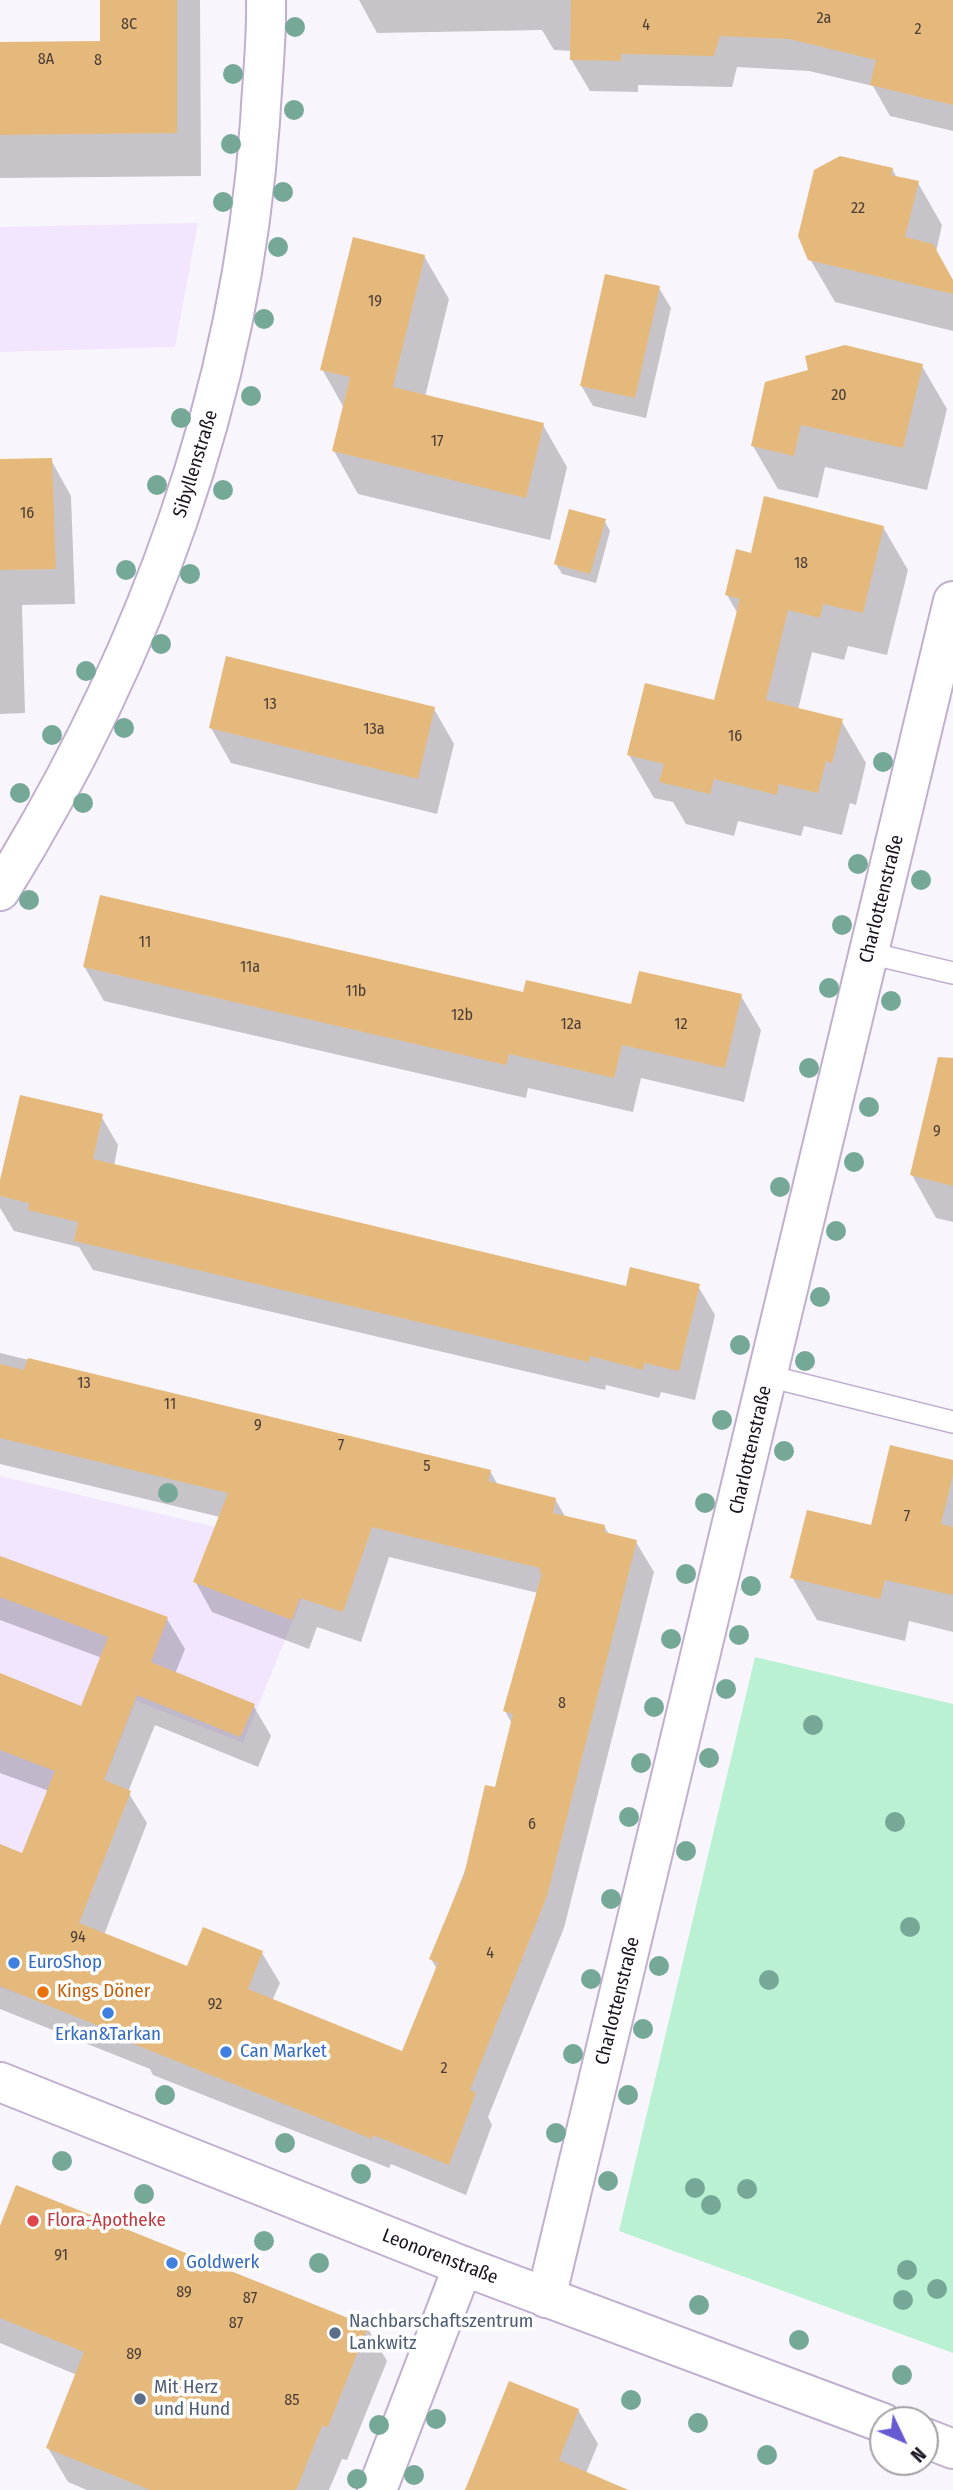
<!DOCTYPE html>
<html>
<head>
<meta charset="utf-8">
<style>
  body { margin:0 }
  #map { position:relative; width:953px; height:2490px; overflow:hidden; background:#f9f5fc; font-family:"Fira Sans Condensed",sans-serif }
  canvas { display:block }
  .north { position:absolute; left:869px; top:2406px; width:70px; height:70px; box-sizing:border-box; background:#fff; border:2px solid #a3a1a5; border-radius:50%; rotate:134deg; font-size:19px; font-weight:700; line-height:28px; text-align:center; color:#19131f }
  .north::after { content:''; display:block; margin:auto; width:24px; height:32px; background:#665ad3; clip-path:polygon(50% 0,100% 100%,50% 72%,0 100%) }
</style>
</head>
<body>
<div id="map">
<canvas width="953" height="2490"></canvas>
<div class="north">N</div>
</div>
<script>
const g = document.querySelector('canvas').getContext('2d');
g.lineJoin = 'round';
function fillPath(path, color) { g.fillStyle = color; g.fill(path, 'evenodd'); }
function trace(path, color, width, dash) { g.strokeStyle = color; g.lineWidth = width; g.lineCap = dash ? 'butt' : 'round'; g.setLineDash(dash || []); g.stroke(path); }
function drawText(font, color, halo, rows, align = 'center') {
  g.font = font + ' "Fira Sans Condensed",sans-serif'; g.lineWidth = 7; g.setLineDash([]); g.textBaseline = 'middle'; g.strokeStyle = halo; g.fillStyle = color; for (const [text, x, y, turn = 0] of rows) {
    g.save(); g.translate(x, y); g.rotate((+turn || 0) * Math.PI / 180); g.textAlign = isNaN(turn) ? turn : align; if (halo) g.strokeText(text, 0, 0); g.fillText(text, 0, 0); g.restore();
  }
}
const built = new Path2D(`
  M 198,223 L 175,347 L 0,352 L 0,227 Z
  M 0,1476 L 321,1552 L 243,1743 L 136,1701 L 18,1994 L 0,1987 Z`);
const green = new Path2D(`
  M 755,1657 L 953,1704 L 953,2353 L 619,2231 Z`);
const shadow = new Path2D(`
  M 102,0 L 200,0 L 201,176 L 0,178 L 0,44 L 102,43 Z
  M 359,0 L 953,0 L 953,131 L 890,116 L 873,86 L 809,71 L 737,67 L 732,87 L 638,85 L 638,92 L 590,91 L 571,59 L 572,51 L 554,50 L 542,30 L 377,33 Z
  M 892,169 L 897,178 L 918,183 L 942,225 L 936,252 L 953,282 L 953,331 L 835,302 L 810,259 Z
  M 424,256 L 449,299 L 425,397 L 543,425 L 567,467 L 550,540 L 358,494 L 334,451 L 344,408 L 322,369 Z
  M 659,288 L 671,308 L 646,418 L 593,406 L 581,385 Z
  M 922,366 L 947,409 L 927,490 L 825,467 L 818,498 L 778,489 L 753,446 L 810,371 Z
  M 51,460 L 71,496 L 75,604 L 22,605 L 25,713 L 0,714 L 0,461 Z
  M 604,520 L 610,531 L 596,583 L 562,574 L 556,564 Z
  M 883,527 L 908,570 L 887,655 L 848,646 L 844,660 L 812,652 L 798,710 L 841,720 L 866,763 L 856,805 L 850,803 L 842,835 L 804,826 L 801,836 L 738,821 L 734,836 L 686,824 L 673,802 L 654,798 L 629,755 L 715,702 L 738,614 L 727,595 L 752,555 Z
  M 434,709 L 454,744 L 437,814 L 231,763 L 211,728 Z
  M 84,966 L 524,994 L 632,1007 L 741,996 L 761,1030 L 744,1102 L 641,1078 L 633,1112 L 528,1088 L 526,1098 L 104,1001 Z
  M 953,1083 L 953,1222 L 936,1218 L 912,1175 Z
  M 101,1116 L 118,1145 L 114,1166 L 627,1288 L 698,1286 L 715,1315 L 695,1400 L 661,1392 L 659,1398 L 606,1385 L 605,1390 L 93,1270 L 79,1247 L 14,1231 L 0,1208 L 0,1188 Z
  M 0,1353 L 490,1471 L 498,1485 L 555,1499 L 566,1518 L 604,1526 L 610,1536 L 636,1542 L 654,1572 L 564,1928 L 488,2117 L 492,2125 L 466,2195 L 391,2164 L 389,2168 L 221,2102 L 153,2075 L 150,2069 L 0,2009 L 0,1846 L 23,1855 L 49,1791 L 0,1773 L 0,1675 L 82,1708 L 102,1658 L 0,1620 L 0,1558 L 167,1619 L 185,1649 L 175,1674 L 253,1705 L 271,1736 L 258,1767 L 155,1725 L 128,1792 L 147,1823 L 104,1935 L 188,1969 L 262,1953 L 280,1983 L 272,2001 L 403,2053 L 437,1969 L 431,1959 L 496,1789 L 512,1724 L 505,1711 L 538,1593 L 389,1557 L 361,1642 L 317,1627 L 309,1649 L 212,1612 L 195,1581 L 220,1517 L 0,1464 Z
  M 953,1462 L 953,1632 L 909,1621 L 905,1641 L 817,1620 L 792,1577 L 872,1527 Z
  M 0,2230 L 367,2327 L 387,2361 L 347,2460 L 342,2459 L 329,2490 L 87,2490 L 68,2482 L 48,2448 L 77,2375 L 0,2343 Z
  M 578,2410 L 598,2444 L 586,2473 L 628,2490 L 467,2490 Z`);
const building = new Path2D(`
  M 100,0 L 177,0 L 177,133 L 0,135 L 0,42 L 100,41 Z
  M 571,0 L 953,0 L 953,105 L 870,85 L 876,60 L 789,39 L 720,36 L 714,56 L 621,54 L 621,61 L 570,60 Z
  M 840,156 L 893,168 L 891,175 L 919,181 L 905,237 L 933,244 L 953,280 L 953,294 L 808,260 L 798,236 L 814,170 Z
  M 353,237 L 425,255 L 393,387 L 544,423 L 526,498 L 332,451 L 350,377 L 320,370 Z
  M 605,274 L 660,286 L 635,398 L 580,386 Z
  M 845,345 L 923,364 L 903,448 L 801,425 L 794,456 L 751,446 L 765,382 L 808,370 L 805,356 Z
  M 52,458 L 56,569 L 0,570 L 0,459 Z
  M 764,496 L 884,526 L 863,613 L 823,604 L 820,618 L 788,610 L 766,700 L 843,719 L 832,763 L 826,761 L 818,793 L 779,784 L 777,795 L 714,779 L 710,794 L 659,782 L 664,764 L 627,755 L 645,683 L 714,700 L 740,599 L 725,595 L 736,549 L 751,553 Z
  M 569,509 L 606,519 L 590,574 L 554,564 Z
  M 226,656 L 435,707 L 418,779 L 209,728 Z
  M 100,895 L 523,992 L 526,980 L 631,1004 L 639,971 L 742,994 L 725,1068 L 622,1045 L 614,1078 L 509,1054 L 506,1065 L 83,967 Z
  M 938,1057 L 953,1058 L 953,1186 L 910,1175 Z
  M 20,1095 L 103,1114 L 93,1159 L 626,1286 L 630,1267 L 700,1284 L 679,1371 L 644,1363 L 643,1370 L 590,1356 L 589,1362 L 74,1241 L 78,1222 L 28,1210 L 29,1203 L 0,1196 L 0,1180 Z
  M 28,1358 L 491,1470 L 488,1481 L 556,1498 L 553,1513 L 605,1525 L 604,1532 L 637,1540 L 547,1896 L 470,2090 L 476,2093 L 449,2165 L 373,2135 L 372,2139 L 201,2071 L 134,2044 L 131,2039 L 0,1986 L 0,1844 L 22,1853 L 55,1771 L 0,1750 L 0,1673 L 81,1706 L 108,1637 L 0,1597 L 0,1556 L 168,1617 L 151,1662 L 255,1704 L 240,1737 L 137,1695 L 104,1780 L 131,1791 L 79,1923 L 187,1966 L 203,1927 L 263,1951 L 248,1989 L 402,2051 L 438,1963 L 429,1959 L 464,1875 L 485,1785 L 495,1787 L 513,1714 L 503,1711 L 542,1573 L 539,1572 L 540,1568 L 372,1527 L 343,1612 L 300,1598 L 292,1620 L 193,1582 L 228,1493 L 0,1438 L 0,1364 L 24,1370 Z
  M 890,1445 L 953,1460 L 953,1475 L 941,1524 L 953,1527 L 953,1595 L 885,1580 L 880,1599 L 790,1578 L 807,1510 L 871,1525 Z
  M 16,2185 L 368,2326 L 328,2427 L 322,2426 L 296,2490 L 150,2490 L 46,2448 L 84,2352 L 0,2318 L 0,2226 Z
  M 509,2381 L 579,2409 L 559,2460 L 628,2490 L 465,2490 Z`);
const lane = new Path2D(`
  M 869,953 L 953,973
  M 768,1376 L 953,1422`);
const street = new Path2D(`
  M 0,891 C 145,657 241,398 260,122 C 262,81 267,41 266,0
  M 546,2298 L 953,601
  M 377,2490 L 463,2266`);
const secondary = new Path2D(`
  M 0,2082 L 463,2266 L 883,2423
  M 925,2438 L 953,2449`);
const trees = [
  [295,27],
  [233,74],
  [294,110],
  [231,144],
  [283,192],
  [223,202],
  [278,247],
  [264,319],
  [251,396],
  [181,418],
  [157,485],
  [223,490],
  [126,570],
  [190,574],
  [161,644],
  [86,671],
  [124,728],
  [52,735],
  [883,762],
  [20,793],
  [83,803],
  [858,864],
  [921,880],
  [29,900],
  [842,925],
  [829,988],
  [891,1001],
  [809,1068],
  [869,1107],
  [854,1162],
  [780,1187],
  [836,1231],
  [820,1297],
  [740,1345],
  [805,1361],
  [722,1420],
  [784,1451],
  [168,1493],
  [705,1503],
  [686,1574],
  [751,1586],
  [739,1635],
  [671,1639],
  [726,1689],
  [654,1707],
  [813,1725],
  [709,1758],
  [641,1763],
  [629,1817],
  [895,1822],
  [686,1851],
  [611,1899],
  [910,1927],
  [659,1966],
  [591,1979],
  [769,1980],
  [643,2029],
  [573,2054],
  [165,2095],
  [628,2095],
  [556,2133],
  [285,2143],
  [62,2161],
  [361,2174],
  [608,2181],
  [695,2188],
  [747,2189],
  [144,2194],
  [711,2205],
  [264,2241],
  [319,2263],
  [907,2270],
  [937,2289],
  [903,2300],
  [699,2305],
  [799,2340],
  [902,2375],
  [631,2400],
  [436,2419],
  [698,2423],
  [379,2425],
  [767,2455],
  [414,2475],
  [357,2479]
];
const markers = [
  [14,1963,7,"#3f7fe0"],
  [43,1992,7,"#e8710a"],
  [108,2013,7,"#3f7fe0"],
  [226,2052,7,"#3f7fe0"],
  [33,2221,7,"#e0444e"],
  [172,2263,7,"#3f7fe0"],
  [335,2333,7,"#5c6f8a"],
  [140,2399,7,"#5c6f8a"]
];
const numberNames = [
  ["2a",824,19],
  ["8C",129,25],
  ["4",646,26],
  ["2",918,30],
  ["8A",46,60],
  ["8",98,61],
  ["22",858,209],
  ["19",375,302],
  ["20",839,396],
  ["17",437,442],
  ["16",27,514],
  ["18",801,564],
  ["13",270,705],
  ["13a",374,730],
  ["16",735,737],
  ["11",145,943],
  ["11a",250,968],
  ["11b",356,992],
  ["12b",462,1016],
  ["12a",571,1025],
  ["12",681,1025],
  ["9",937,1132],
  ["13",84,1384],
  ["11",170,1405],
  ["9",258,1426],
  ["7",341,1446],
  ["5",427,1467],
  ["7",907,1517],
  ["8",562,1704],
  ["6",532,1825],
  ["94",78,1938],
  ["4",490,1954],
  ["92",215,2005],
  ["2",444,2069],
  ["91",61,2256],
  ["89",184,2293],
  ["87",250,2299],
  ["87",236,2324],
  ["89",134,2355],
  ["85",292,2401]
];
const streetNames = [
  ["Sibyllenstraße",196,464,-73],
  ["Charlottenstraße",882,899,-76],
  ["Charlottenstraße",751,1450,-77],
  ["Charlottenstraße",618,2001,-76],
  ["Leonorenstraße",440,2257,21]
];
const shopNames = [
  ["EuroShop",28,1963],
  ["Erkan&Tarkan",108,2035,"center"],
  ["Can Market",240,2052],
  ["Goldwerk",186,2263]
];
const foodNames = [
  ["Kings Döner",57,1992]
];
const healthNames = [
  ["Flora-Apotheke",47,2221]
];
const serviceNames = [
  ["Nachbarschaftszentrum",349,2322],
  ["Lankwitz",349,2344],
  ["Mit Herz",154,2388],
  ["und Hund",154,2410]
];
fillPath(built, '#f2e5fe');
fillPath(green, '#baf1d3');
fillPath(shadow, '#0003');
fillPath(building, '#e4b97b');
trace(lane, '#c0afcf', 24);
trace(street, '#c0afcf', 42);
trace(secondary, '#c0afcf', 42);
trace(lane, '#fff', 21);
trace(street, '#fff', 38);
trace(secondary, '#fff', 38);
g.fillStyle = '#76a897';
for (const [x, y] of trees) { g.beginPath(); g.arc(x, y, 10, 0, 2 * Math.PI); g.fill(); }
for (const [x, y, r, color] of markers) { const dot = new Path2D(); dot.arc(x, y, r, 0, 2 * Math.PI); g.fillStyle = color; g.fill(dot); trace(dot, '#fff', 2.5); }
drawText('16px', '#4c3c36', null, numberNames);
drawText('19px', '#19131f', '#fff', streetNames);
drawText('19px', '#366cbe', '#fff', shopNames, 'left');
drawText('19px', '#c56008', '#fff', foodNames, 'left');
drawText('19px', '#be3a42', '#fff', healthNames, 'left');
drawText('19px', '#4e5e75', '#fff', serviceNames, 'left');
</script>
</body>
</html>
